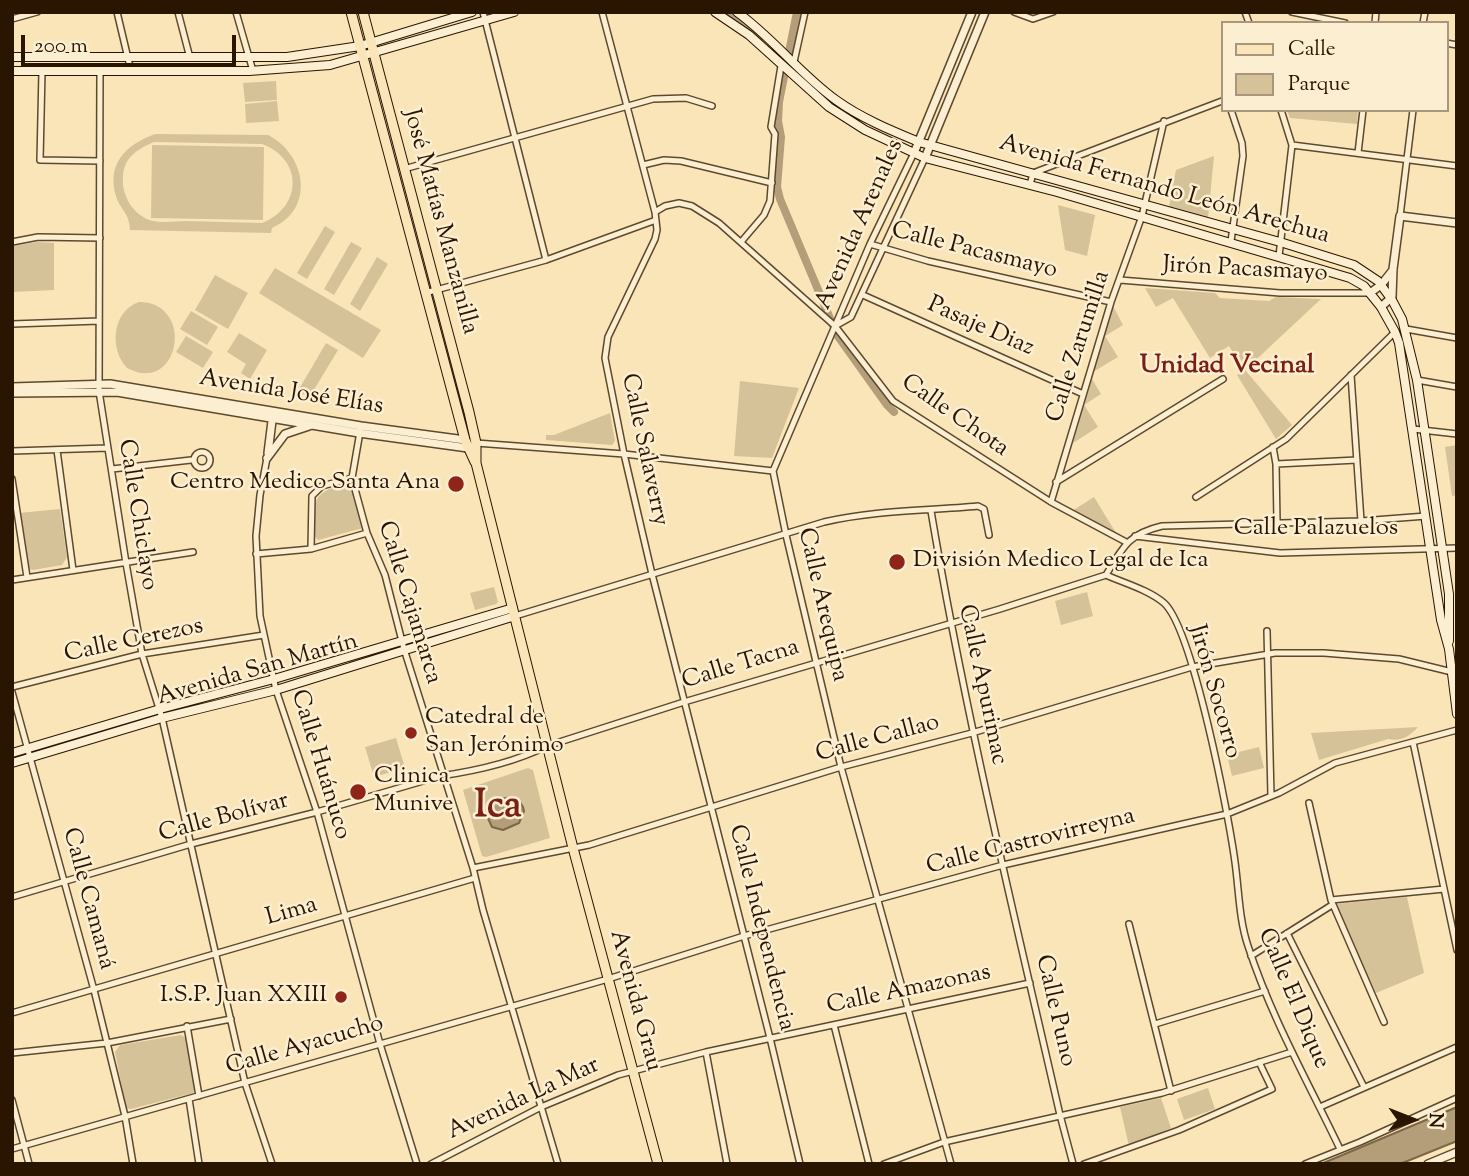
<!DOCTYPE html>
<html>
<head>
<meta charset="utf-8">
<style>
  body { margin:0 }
  #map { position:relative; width:1469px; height:1176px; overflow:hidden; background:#fae5b8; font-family:"Sorts Mill Goudy",serif }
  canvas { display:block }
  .frame { position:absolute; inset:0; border:14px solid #291500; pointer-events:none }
  .legend { position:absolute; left:1221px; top:21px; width:228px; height:91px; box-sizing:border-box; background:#fceed1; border:2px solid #a8977d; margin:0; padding:9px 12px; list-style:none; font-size:21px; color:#291500 }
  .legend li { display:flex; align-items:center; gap:14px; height:35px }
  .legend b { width:35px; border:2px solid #a8977d }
  .north { position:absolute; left:1378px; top:1085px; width:70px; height:70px; -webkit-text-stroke:5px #fceed1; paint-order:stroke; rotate:91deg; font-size:19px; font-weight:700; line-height:28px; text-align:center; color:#291500 }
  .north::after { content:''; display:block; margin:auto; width:24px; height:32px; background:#291500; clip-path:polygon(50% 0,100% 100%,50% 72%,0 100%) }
  .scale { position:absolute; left:21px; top:35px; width:215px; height:32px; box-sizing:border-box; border:4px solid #291500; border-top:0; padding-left:9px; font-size:21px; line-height:24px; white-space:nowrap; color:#291500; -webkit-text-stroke:5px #fceed1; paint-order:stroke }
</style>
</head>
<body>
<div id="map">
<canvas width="1469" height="1176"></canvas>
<div class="frame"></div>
<ul class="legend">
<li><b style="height:9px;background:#fae5b8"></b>Calle</li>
<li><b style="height:19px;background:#d6c299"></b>Parque</li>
</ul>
<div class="north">N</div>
<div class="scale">200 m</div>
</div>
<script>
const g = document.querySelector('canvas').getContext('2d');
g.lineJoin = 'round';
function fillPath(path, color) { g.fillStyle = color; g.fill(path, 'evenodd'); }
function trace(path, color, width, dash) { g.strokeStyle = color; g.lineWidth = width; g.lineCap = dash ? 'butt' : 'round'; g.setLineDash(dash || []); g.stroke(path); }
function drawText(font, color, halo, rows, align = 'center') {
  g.font = font + ' "Sorts Mill Goudy",serif'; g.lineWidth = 5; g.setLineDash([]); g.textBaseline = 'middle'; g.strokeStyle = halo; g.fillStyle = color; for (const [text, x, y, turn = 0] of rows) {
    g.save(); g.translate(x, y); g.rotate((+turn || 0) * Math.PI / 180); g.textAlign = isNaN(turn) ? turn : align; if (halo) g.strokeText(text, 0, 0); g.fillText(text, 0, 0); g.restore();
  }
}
const green = new Path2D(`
  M 276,81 L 277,100 L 245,102 L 243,83 Z
  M 277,101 L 279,121 L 246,123 L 245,104 Z
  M 1287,110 L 1358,110 L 1357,124 L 1290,118 Z
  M 155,134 L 268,135 C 306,154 316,209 272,228 L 271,233 L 130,230 C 129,213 123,213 117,199 C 105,165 125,145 155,134 ZM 154,142 L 262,144 C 303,159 303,207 262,223 C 237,222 211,222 186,221 C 176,221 164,223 153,221 C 133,216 121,195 123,176 C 124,157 138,149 154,142 Z
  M 152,145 L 264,147 L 263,220 L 151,218 Z
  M 1214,156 L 1208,218 L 1169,207 L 1176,170 Z
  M 1058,205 L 1095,215 L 1087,256 L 1065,250 Z
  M 325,226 L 335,232 L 307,279 L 297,273 Z
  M 37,242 L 54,243 L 54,290 L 12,292 L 12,246 Z
  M 351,242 L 362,248 L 334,295 L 324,289 Z
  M 377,257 L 388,264 L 360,311 L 350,304 Z
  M 275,268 L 381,330 L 363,358 L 259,293 Z
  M 215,275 L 248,293 L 228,329 L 195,310 Z
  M 1145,288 L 1215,293 L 1220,298 L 1269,301 L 1276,297 L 1321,299 L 1245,370 L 1292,425 L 1276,439 L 1237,375 L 1244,370 L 1229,346 L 1210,358 L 1173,298 L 1156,307 Z
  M 139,302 C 196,302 180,396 127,368 C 109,349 112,311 139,302 Z
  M 1113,306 L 1123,325 L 1105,336 L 1118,357 L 1093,372 Z
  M 191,311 L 218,327 L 207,345 L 180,329 Z
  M 239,333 L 267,350 L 250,379 L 241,373 L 246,364 L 227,352 Z
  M 186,336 L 213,352 L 203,368 L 176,352 Z
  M 326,343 L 338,350 L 309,398 L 298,391 Z
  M 1092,379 L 1101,394 L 1084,405 L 1098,427 L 1073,443 Z
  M 740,381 L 799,388 L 772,458 L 734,456 Z
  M 610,413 L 615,441 L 612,445 L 546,440 L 546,435 L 554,435 Z
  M 1457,445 L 1457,470 L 1455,471 L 1457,495 L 1452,496 L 1445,447 Z
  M 345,483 L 351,485 L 363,528 L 318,540 L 314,536 C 316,501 308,495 345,483 Z
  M 1094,497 L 1116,533 L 1072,511 Z
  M 60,509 L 67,557 L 62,565 L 33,570 L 29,569 L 19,513 Z
  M 494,587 L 498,602 L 496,604 L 475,610 L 470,593 Z
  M 1087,592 L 1093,616 L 1061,625 L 1055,601 Z
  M 1418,727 C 1410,736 1401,742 1388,739 L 1319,760 L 1311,733 Z
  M 396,738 L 405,768 L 374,777 L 365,747 Z
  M 1259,747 L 1264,768 L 1232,776 L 1227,755 Z
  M 528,768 L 533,770 L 550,838 L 486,857 L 482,856 L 463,790 Z
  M 1407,897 L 1424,973 L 1376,993 L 1335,904 Z
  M 181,1035 L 186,1038 L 195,1089 L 193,1093 L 131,1109 L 126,1108 L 115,1052 L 120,1045 Z
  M 1208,1088 L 1215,1109 L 1184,1120 L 1177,1099 Z
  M 1161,1098 L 1171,1128 L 1129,1146 L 1120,1107 Z`);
const water = new Path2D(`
  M 502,798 C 513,798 522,799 524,811 L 519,823 L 503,830 L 492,827 L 486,814 L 491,802 Z
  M 1457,1107 L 1457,1141 L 1400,1164 L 1321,1164 Z`);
const canal = new Path2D(`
  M 724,12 L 759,39
  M 797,12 L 779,102 L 778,121 L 781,137 L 777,187 L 780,199 L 837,335 L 887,405 L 894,412`);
const minor = new Path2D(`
  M 117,12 L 131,71
  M 178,12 L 190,58
  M 236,12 L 253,71
  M 483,12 L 546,260
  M 602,12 L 655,212 L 657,230 L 655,239 L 608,337 L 605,358 L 624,454 L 652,574 L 770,1038 L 800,1164
  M 1014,12 L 1033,19 L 1053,12
  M 1245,12 L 1249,23
  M 1292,12 L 1345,23
  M 12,19 L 37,12
  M 1375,23 L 1376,12
  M 1423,23 L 1425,12
  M 1446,43 L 1457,45
  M 794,62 L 805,12
  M 42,71 L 40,160 L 100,161
  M 100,71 L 99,391 L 126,563 L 142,654 L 162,718 L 245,1083 L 272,1164
  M 1231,110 L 1242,143 L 1243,156 L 1231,241
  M 1292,145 L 1457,166
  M 914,153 L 870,244 L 773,471 L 786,535 L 841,767 L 951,1164
  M 1358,153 L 1363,110
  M 643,165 L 664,160 L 681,161 L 772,183
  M 404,169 L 653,99 L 686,98 L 712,106
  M 1030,185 L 1033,173 L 1222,101
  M 655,212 L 665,206 L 679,203 L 692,206 L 719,223 L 835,326 L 893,401 L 1051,502 L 1126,542
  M 1400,216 L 1413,110
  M 12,242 L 38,237 L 100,238
  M 741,242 L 764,215 L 770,201 L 775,134 L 771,127 L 781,66
  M 870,244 L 928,261 L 1111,302
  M 1279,256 L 1292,145 L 1281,110
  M 1120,280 L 1280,293 L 1370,293
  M 425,293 L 546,260 L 656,220
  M 863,295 L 1083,394
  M 12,324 L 99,321
  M 835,326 L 851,317 L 925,158
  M 1406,329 L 1457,338
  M 1351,375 L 1361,521
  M 1417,380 L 1457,387
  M 361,426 L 352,478 L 367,533 L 385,575 L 404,649 L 473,868 L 483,910 L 558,1164
  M 1413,429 L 1457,434
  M 476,443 L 624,454 L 773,471
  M 1273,447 L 1276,464 L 1277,522
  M 57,450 L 73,570
  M 12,451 L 108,448
  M194 460a8 8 0 1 1 16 0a8 8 0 1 1-16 0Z
  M 267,458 L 260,495 L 256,536 L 260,616 L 276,690 L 317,812 L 380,1044 L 417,1164
  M 1276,464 L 1357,460
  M 112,469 L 191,460
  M 12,479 L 27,577
  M 1056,482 L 1223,379
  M 1196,497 L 1286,439 L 1395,332
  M 1051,502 L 1111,302 L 1142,216 L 1164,121
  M 931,511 C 965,714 1014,914 1060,1115 L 1073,1164
  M 1135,536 L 1280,553 L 1457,548
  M 311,549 L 312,496 L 322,486 L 352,478
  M 256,554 L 311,549 L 367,533
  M 1106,575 C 1124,583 1149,590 1164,603 C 1193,629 1229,817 1235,862 C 1239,891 1239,919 1248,946 C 1271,1017 1308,1082 1340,1149
  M 1106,575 C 1123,547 1128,534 1162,526 L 1361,521 L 1426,516
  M 12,580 L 193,552
  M 515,616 L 824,522 C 875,510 926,511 978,506 L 984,509 L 989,535
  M 1267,631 L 1271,796
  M 12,687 L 142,654 L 264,635
  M 12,692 L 94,990 L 125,1116 L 133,1164
  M 1413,742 L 1457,950
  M 1309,803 L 1331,900 L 1384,1022
  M 473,868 L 589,845 L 841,767 L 972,733 L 1192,667 L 1275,653 L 1324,653 L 1399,659 L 1452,672
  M 12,897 L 191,844 L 317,812 L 440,776 C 475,771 515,762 547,746 L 684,702 L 1000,609 L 1106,575
  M 1331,900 L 1444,889
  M 1129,924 L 1171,1091
  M 1287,933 L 1364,1087
  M 1251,956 L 1332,905
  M 12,1013 L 475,878
  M 1155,1024 L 1265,991
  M 834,1025 L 869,1164
  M 187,1026 L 199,1096
  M 706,1052 L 727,1164
  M 12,1053 L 107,1043 L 231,1019
  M 189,1099 L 199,1164
  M 12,1100 L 29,1164
  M 1320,1107 L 1457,1047
  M 12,1149 L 608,979 L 744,936 L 1003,865 L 1227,814 L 1279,793 L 1335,763 L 1457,730
  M 431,1164 L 541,1107 L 618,1075 L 706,1052 L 1030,983
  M 884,1164 L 944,1142 L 1162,1093 L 1292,1052
  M 1084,1164 L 1179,1130 L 1272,1089 L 1259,1062
  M 1305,1164 L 1360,1142 L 1457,1098`);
const tertiary = new Path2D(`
  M 914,153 L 972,12
  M 925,158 L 985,12
  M 1370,293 L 1381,285 L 1393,270
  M 1381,307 L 1392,297 L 1393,269 L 1400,216 L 1457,223
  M 12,387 L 110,384 L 361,426 L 465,440
  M 12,393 L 117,392 L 359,433 L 468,448
  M 268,453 L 273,413
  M 267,458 L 285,434 L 309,426
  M 1428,1164 L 1457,1152`);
const secondary = new Path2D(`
  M 715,12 L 749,35 L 829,107 L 865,130 L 925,158 L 1057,192 L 1350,278 L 1364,286 L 1381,307 L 1395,332 L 1399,343 L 1441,620 L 1449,649 L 1457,714
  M 737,12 C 773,38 800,74 836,100 C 861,118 890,130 919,142 L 1280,242 L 1354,265 L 1378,281 L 1392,300 L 1402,319 L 1417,380 L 1449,594 L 1449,641
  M 12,57 L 287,57 L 360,46 L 472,12
  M 12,71 L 249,71 L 330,65 L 514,12
  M 12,753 L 160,709 L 274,679 L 513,608
  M 12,763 L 162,718 L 276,690 L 515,616`);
const primary = new Path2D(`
  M 351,12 L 465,440 L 475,462
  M 363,12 L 469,412 L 476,443 L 476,463 L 573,848 L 658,1164`);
const markers = [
  [456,484,9,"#8f2418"],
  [897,562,9,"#8f2418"],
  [411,733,7,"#8f2418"],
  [358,792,9,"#8f2418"],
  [341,997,7,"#8f2418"]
];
const streetNames = [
  ["Avenida Fernando León Arechua",1164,191,16],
  ["José Matías Manzanilla",439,222,75],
  ["Avenida Arenales",861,225,-66],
  ["Calle Pacasmayo",974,252,14],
  ["Jirón Pacasmayo",1245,271,3],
  ["Pasaje Diaz",980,328,24],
  ["Calle Zarumilla",1080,347,-72],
  ["Avenida José Elías",291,394,9],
  ["Calle Chota",954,417,35],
  ["Calle Salaverry",643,450,78],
  ["Calle Chiclayo",136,515,81],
  ["Calle Palazuelos",1316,530],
  ["Calle Cajamarca",408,603,73],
  ["Calle Arequipa",821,605,77],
  ["Calle Cerezos",134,642,-12],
  ["Calle Tacna",741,666,-17],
  ["Avenida San Martín",258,671,-16],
  ["Calle Apurimac",981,685,78],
  ["Jirón Socorro",1213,692,74],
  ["Calle Callao",878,740,-15],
  ["Calle Huánuco",319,765,73],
  ["Calle Bolívar",224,819,-15],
  ["Calle Castrovirreyna",1031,843,-14],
  ["Calle Camaná",87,899,75],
  ["Lima",292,913,-16],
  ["Calle Independencia",760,928,76],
  ["Calle Amazonas",909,991,-12],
  ["Calle El Dique",1292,999,67],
  ["Avenida Grau",634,1001,75],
  ["Calle Puno",1054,1011,77],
  ["Calle Ayacucho",305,1047,-16],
  ["Avenida La Mar",524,1100,-25]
];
const poiNames = [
  ["Centro Medico Santa Ana",440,484,"right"],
  ["División Medico Legal de Ica",913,562],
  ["Catedral de",425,719],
  ["San Jerónimo",425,747],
  ["Clinica",374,778],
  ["Munive",374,806],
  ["I.S.P. Juan XXIII",327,997,"right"]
];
const neighbourhoodNames = [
  ["Unidad Vecinal",1227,368]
];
const townNames = [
  ["Ica",498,810]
];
fillPath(green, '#d6c299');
fillPath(water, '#b39e79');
trace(water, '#7c6749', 2);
trace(canal, '#b39e79', 8);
trace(minor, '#5d492e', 8);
trace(tertiary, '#5d492e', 10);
trace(secondary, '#291500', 10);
trace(primary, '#291500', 11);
trace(minor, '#fceed1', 5);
trace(tertiary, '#fceed1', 7);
trace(secondary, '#fceed1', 8);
trace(primary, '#fae5b8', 9);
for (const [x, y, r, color] of markers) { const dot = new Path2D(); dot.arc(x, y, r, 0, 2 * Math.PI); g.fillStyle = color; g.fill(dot); trace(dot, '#fceed1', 2.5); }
drawText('24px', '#291500', '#fceed1', streetNames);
drawText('24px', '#291500', '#fceed1', poiNames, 'left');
drawText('bold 26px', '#7a1f14', '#fceed1', neighbourhoodNames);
drawText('bold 38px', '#7a1f14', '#fceed1', townNames);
</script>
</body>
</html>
